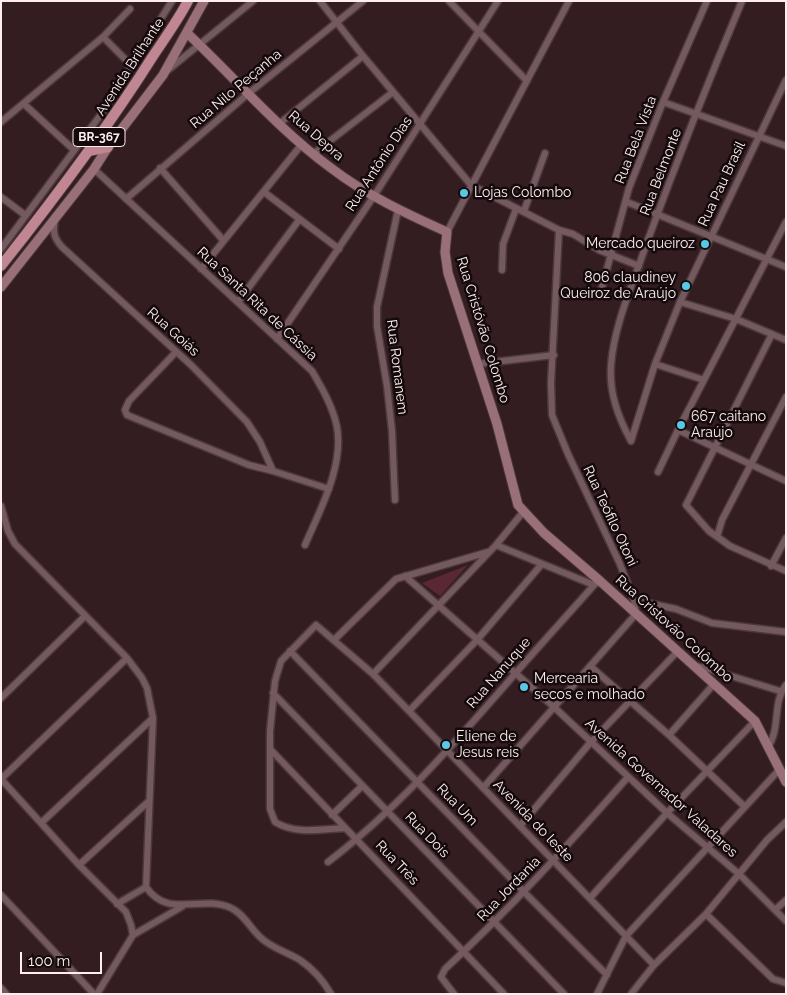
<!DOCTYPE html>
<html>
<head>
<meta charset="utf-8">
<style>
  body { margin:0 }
  #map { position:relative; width:787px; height:995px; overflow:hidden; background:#331d21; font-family:Raleway,sans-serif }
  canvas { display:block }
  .frame { position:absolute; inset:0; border:2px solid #feeef0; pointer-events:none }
  .scale { position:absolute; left:20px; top:952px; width:82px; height:22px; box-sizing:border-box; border:2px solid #feeef0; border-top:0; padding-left:6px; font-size:15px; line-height:18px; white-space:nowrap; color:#feeef0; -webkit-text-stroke:4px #140a0c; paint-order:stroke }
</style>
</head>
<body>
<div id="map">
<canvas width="787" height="995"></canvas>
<div class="frame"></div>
<div class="scale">100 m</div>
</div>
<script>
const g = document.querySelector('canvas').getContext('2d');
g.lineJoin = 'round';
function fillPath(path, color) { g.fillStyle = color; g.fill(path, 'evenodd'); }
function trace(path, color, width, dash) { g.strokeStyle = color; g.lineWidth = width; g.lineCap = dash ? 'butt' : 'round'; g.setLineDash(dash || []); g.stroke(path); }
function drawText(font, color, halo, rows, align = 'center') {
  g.font = font + ' Raleway,sans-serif'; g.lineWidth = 5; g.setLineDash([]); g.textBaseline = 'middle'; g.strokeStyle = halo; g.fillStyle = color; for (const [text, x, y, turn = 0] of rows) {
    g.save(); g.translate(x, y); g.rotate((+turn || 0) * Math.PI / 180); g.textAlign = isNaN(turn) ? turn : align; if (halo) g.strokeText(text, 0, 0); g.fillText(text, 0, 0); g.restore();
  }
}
const green = new Path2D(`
  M 468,565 L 440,596 L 422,583 Z`);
const street = new Path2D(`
  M 320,1 L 363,56 L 471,185 L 559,230 L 573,234 L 599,250 L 639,266
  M 449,1 L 527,81
  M 103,37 L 132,66
  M 168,70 L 253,1
  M 663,102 L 786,146
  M 24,104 L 74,150
  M 1,122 L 103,37 L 130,9
  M 279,124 L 363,56
  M 313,154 L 393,92
  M 160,168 L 223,240
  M 94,169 L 312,371 C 322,388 333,407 337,427 C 344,466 320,510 305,545
  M 264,192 L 339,249
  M 1,197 L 25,215
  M 126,199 L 249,93 L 363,1
  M 627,202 L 786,267
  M 524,211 L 545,153
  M 55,219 C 53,231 53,237 62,247 L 191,365 L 247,422 L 260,442 L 273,471
  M 447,232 L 569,1
  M 1,249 L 99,117 L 172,1
  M 201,269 L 302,144
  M 502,270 L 503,244 L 516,209
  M 601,291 L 629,188 L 663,102 L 707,1
  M 238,302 L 299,220
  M 680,302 L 736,319 L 786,340
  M 772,334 L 686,505 L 709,531 L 730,546 L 786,571
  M 277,339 L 374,196 L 498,1
  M 176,352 L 129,401 L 125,410 L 127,415 L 249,465 L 273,471 L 329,489
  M 477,364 L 554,355
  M 655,364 L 704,380
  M 678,430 L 786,481
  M 631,441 C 618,417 609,393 611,365 C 614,325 633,284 646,245 C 676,163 708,82 742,1
  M 631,441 L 655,364 L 680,302 L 786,80
  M 658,472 L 678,430 L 786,222
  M 395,500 L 392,431 L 387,386 L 377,326 L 377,307 L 398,210
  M 1,506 L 8,531 L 15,544 L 127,658 L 142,678 L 147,688 L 153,718 L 146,887 C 169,920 200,894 231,908 C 243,913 251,929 260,937 C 271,948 287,952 300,960 C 313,969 323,980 331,994
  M 717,537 L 722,520 L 786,397
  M 496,545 L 594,585
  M 771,566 L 786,538
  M 405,576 L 554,707 L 667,813 L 739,874 L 775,910 L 786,900
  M 634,600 L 676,609 L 712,623 L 786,632
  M 334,640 L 396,579 L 488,552
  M 290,651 L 524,892 L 607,975
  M 127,658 L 1,779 L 79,865 L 126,912 L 131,925 L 133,935
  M 590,666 L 669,735 L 745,807
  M 695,666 L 705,668 L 780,691
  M 373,674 L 496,545 L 524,511
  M 273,693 L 564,994
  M 1,698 L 85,616
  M 409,711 L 477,640 L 541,565
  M 669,735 L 714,684
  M 768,747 C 781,728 772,702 786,685
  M 271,750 L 504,994
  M 483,788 L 636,614 L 634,600 L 620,564 L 568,454 L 552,415 L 551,383 L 559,230
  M 332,815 L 362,786
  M 41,823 L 153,718
  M 520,826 L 590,743 L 678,651
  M 345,828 C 322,829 296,835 275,822 L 270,809 L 270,731 L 275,681 L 281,661 L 316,625 L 373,674 L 409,711 L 654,965
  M 328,862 C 396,810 452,746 508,682 C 536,649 566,617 594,585 L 600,581
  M 79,865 L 149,801
  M 1,895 L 94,994
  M 590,898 L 667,813 L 755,721
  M 117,904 L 146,887
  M 775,910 L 786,921
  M 706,914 L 773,979 L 786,983
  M 1,988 L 6,994
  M 97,994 L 133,935 L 183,906
  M 454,994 L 441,977 L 445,969 C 510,909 569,844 628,777
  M 597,994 L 626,936 L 779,770
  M 631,994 L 654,965 L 706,914 L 767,840 L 786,822`);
const secondary = new Path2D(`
  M 187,33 C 235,78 278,129 331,168 C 366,195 407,214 447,232 L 445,252 L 448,273 L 497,424 L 518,505 L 544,533 L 600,581 L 755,721 L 786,782
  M 1,287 L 94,169 L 108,147 L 163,75 L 204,1`);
const primary = new Path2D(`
  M 89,151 L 108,147
  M 1,266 C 55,198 107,129 153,56 C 165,38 178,20 188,1`);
const markers = [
  [464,193,5,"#58c9e4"],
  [705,244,5,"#58c9e4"],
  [686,286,5,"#58c9e4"],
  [681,425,5,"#58c9e4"],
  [524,687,5,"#58c9e4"],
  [446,745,5,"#58c9e4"]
];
const shields = [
  [99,137,52]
];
const shieldNames = [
  ["BR-367",99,137]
];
const streetNames = [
  ["Avenida Brilhante",130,67,-57],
  ["Rua Nilo Peçanha",236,89,-40],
  ["Rua Depra",316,136,41],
  ["Rua Bela Vista",636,140,-69],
  ["Rua Antônio Dias",379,164,-57],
  ["Rua Belmonte",661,172,-69],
  ["Rua Pau Brasil",722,184,-65],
  ["Rua Santa Rita de Cássia",257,304,43],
  ["Rua Cristóvão Colombo",483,330,73],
  ["Rua Goiás",173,332,42],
  ["Rua Romanem",397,367,83],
  ["Rua Teófilo Otoni",610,516,65],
  ["Rua Cristovão Colômbo",674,629,42],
  ["Rua Nanuque",499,673,-49],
  ["Avenida Governador Valadares",661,788,42],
  ["Rua Um",457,805,46],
  ["Avenida do leste",533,821,46],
  ["Rua Dois",427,835,46],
  ["Rua Três",397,863,46],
  ["Rua Jordania",509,889,-46]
];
const poiNames = [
  ["Lojas Colombo",474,193],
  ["Mercado queiroz",695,244,"right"],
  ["806 claudiney",676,278,"right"],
  ["Queiroz de Araújo",676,294,"right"],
  ["667 caitano",691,417],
  ["Araújo",691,433],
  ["Mercearia",534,679],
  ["secos e molhado",534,695],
  ["Eliene de",456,737],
  ["Jesus reis",456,753]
];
fillPath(green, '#5a2835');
trace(street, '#4c393d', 9);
trace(secondary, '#4c393d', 11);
trace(primary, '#4c393d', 12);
trace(street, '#745a5f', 6);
trace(secondary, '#9a7078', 9);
trace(primary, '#c08691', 10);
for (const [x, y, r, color] of markers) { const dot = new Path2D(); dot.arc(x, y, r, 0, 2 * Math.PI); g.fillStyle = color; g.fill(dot); trace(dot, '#140a0c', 2); }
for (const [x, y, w] of shields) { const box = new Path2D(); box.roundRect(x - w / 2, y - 9.5, w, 19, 4); g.fillStyle = '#140a0c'; g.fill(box); trace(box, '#feeef0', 1); }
drawText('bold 12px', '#feeef0', null, shieldNames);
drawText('14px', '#feeef0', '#140a0c', streetNames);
drawText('14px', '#feeef0', '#140a0c', poiNames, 'left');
</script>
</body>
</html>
